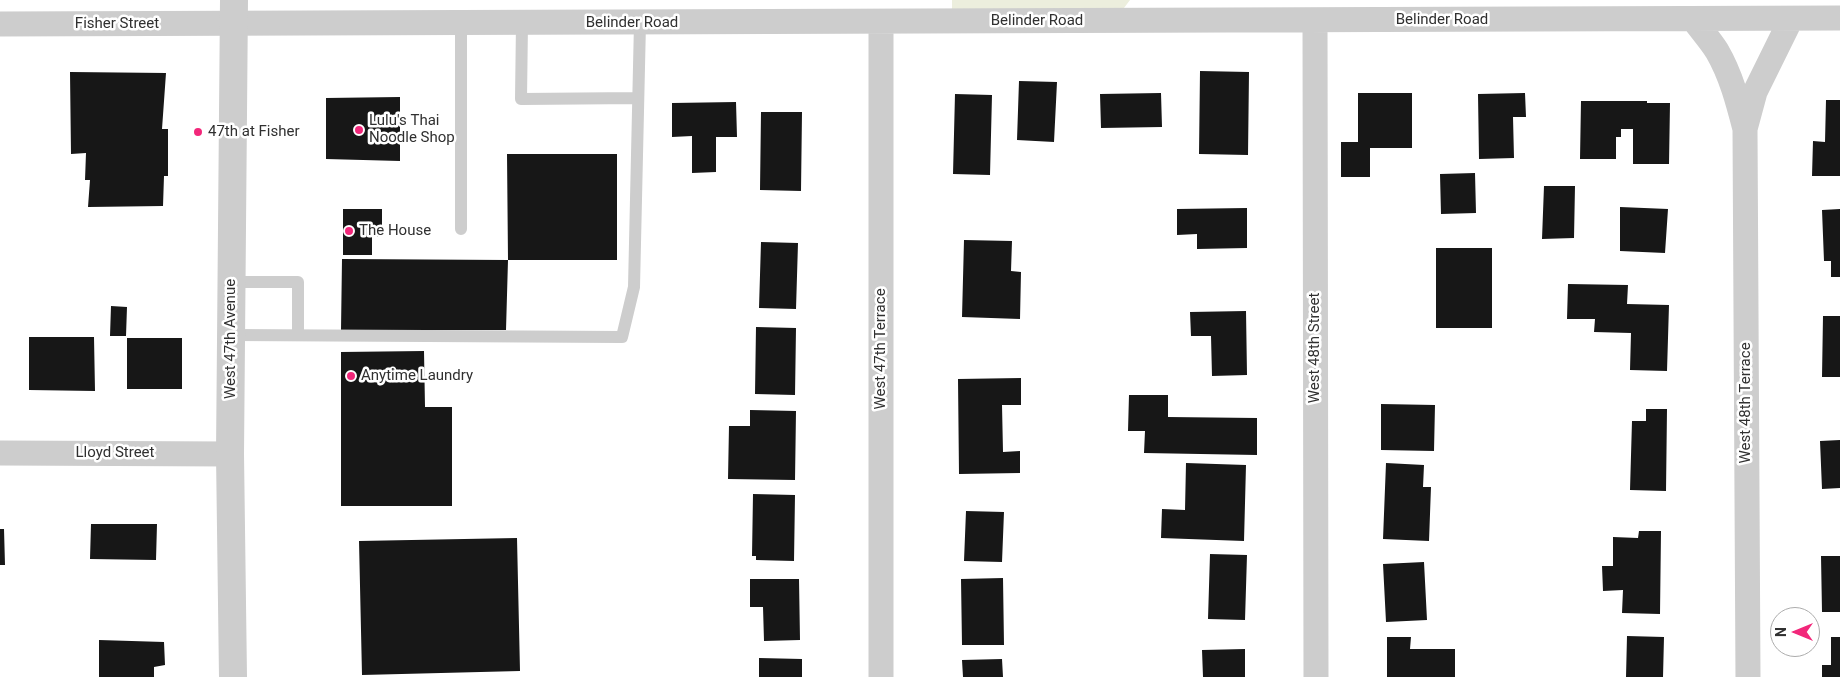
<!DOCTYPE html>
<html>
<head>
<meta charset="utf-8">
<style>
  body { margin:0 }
  #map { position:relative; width:1840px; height:677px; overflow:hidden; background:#fff; font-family:Roboto,sans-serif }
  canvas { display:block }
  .north { position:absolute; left:1770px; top:607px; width:50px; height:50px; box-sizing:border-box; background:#fff; border:1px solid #acacac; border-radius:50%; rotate:270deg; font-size:14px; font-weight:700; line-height:20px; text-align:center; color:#303030 }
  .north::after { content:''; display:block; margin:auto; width:18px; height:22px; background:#f2277a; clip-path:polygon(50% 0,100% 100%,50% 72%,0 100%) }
</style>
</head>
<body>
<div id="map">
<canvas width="1840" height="677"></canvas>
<div class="north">N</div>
</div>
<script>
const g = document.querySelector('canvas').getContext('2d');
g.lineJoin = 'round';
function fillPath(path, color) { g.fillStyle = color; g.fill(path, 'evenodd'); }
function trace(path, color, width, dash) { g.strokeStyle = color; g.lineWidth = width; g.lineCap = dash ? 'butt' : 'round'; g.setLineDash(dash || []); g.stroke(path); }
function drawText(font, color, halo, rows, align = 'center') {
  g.font = font + ' Roboto,sans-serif'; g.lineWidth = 5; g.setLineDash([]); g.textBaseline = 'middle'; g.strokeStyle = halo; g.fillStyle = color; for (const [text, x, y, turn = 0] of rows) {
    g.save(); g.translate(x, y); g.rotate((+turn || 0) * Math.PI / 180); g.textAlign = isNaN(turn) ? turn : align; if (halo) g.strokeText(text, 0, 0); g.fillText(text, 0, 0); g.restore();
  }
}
const green = new Path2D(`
  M 952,0 L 1130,0 L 1124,8 L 1107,12 L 952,11 Z`);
const building = new Path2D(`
  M 1200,71 L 1249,72 L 1248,155 L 1199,154 Z
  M 70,72 L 166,73 L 162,129 L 168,129 L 168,176 L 164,176 L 163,206 L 88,207 L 90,180 L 85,180 L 86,153 L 71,154 Z
  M 1019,81 L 1057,82 L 1054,142 L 1017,140 Z
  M 1161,93 L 1162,127 L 1101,128 L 1100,94 Z
  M 1358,93 L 1412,93 L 1412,148 L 1370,148 L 1370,177 L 1341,177 L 1341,142 L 1358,142 Z
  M 1525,93 L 1526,117 L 1513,117 L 1514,158 L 1479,159 L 1478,94 Z
  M 955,94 L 992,95 L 990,175 L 953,174 Z
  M 400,97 L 400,161 L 326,159 L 326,98 Z
  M 1826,100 L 1840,100 L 1840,176 L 1812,176 L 1813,141 L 1825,142 Z
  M 1581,101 L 1647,101 L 1647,103 L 1670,103 L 1669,164 L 1633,164 L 1633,129 L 1621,129 L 1621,137 L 1616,137 L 1616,159 L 1580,159 Z
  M 736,102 L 737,137 L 716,137 L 716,172 L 692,173 L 692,136 L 672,137 L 672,103 Z
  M 761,112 L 802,112 L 801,191 L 760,190 Z
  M 507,154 L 617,154 L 617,260 L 508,260 Z
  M 1475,173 L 1476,213 L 1441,214 L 1440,174 Z
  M 1544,186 L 1575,186 L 1574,238 L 1542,239 Z
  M 1620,207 L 1668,209 L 1665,253 L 1620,251 Z
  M 1247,208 L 1247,248 L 1197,249 L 1197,234 L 1177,235 L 1177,209 Z
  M 343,209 L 382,209 L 382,237 L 372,237 L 372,255 L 343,255 Z
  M 1840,209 L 1840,277 L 1831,277 L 1831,261 L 1824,261 L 1822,210 Z
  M 964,240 L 1012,241 L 1011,271 L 1021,272 L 1020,319 L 962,317 Z
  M 761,242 L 798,243 L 796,309 L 759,308 Z
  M 1436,248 L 1492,248 L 1492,328 L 1436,328 Z
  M 342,259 L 508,260 L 506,330 L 341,330 Z
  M 1568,284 L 1628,285 L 1627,304 L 1669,305 L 1667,371 L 1630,370 L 1631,333 L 1594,332 L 1595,319 L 1567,319 Z
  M 111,306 L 127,307 L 126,336 L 110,336 Z
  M 1246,311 L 1247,375 L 1212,376 L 1211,336 L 1191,336 L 1190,312 Z
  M 1823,316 L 1840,316 L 1840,377 L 1822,377 Z
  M 756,327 L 796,328 L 795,395 L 755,394 Z
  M 29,337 L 94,337 L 95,391 L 29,390 Z
  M 127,338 L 182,338 L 182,389 L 127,389 Z
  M 424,351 L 425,407 L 452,407 L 452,506 L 341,506 L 341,352 Z
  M 1021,378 L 1021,405 L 1002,405 L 1003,452 L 1020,451 L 1020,473 L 959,474 L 958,379 Z
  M 1129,395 L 1168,395 L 1168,417 L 1257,418 L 1257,455 L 1144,453 L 1145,431 L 1128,431 Z
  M 1381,404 L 1435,405 L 1434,451 L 1381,450 Z
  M 1646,409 L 1667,409 L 1666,491 L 1630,490 L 1632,421 L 1646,421 Z
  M 750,410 L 796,411 L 795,480 L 728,479 L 729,426 L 750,426 Z
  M 1840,440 L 1840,488 L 1822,489 L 1820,441 Z
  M 1186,463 L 1246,465 L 1244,541 L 1161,538 L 1162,509 L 1185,510 Z
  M 1386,463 L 1424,465 L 1423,487 L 1431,487 L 1429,541 L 1383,539 Z
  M 753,494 L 795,495 L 794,561 L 756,560 L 756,556 L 752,556 Z
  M 966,511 L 1004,512 L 1002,562 L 964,561 Z
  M 91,524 L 157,524 L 156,560 L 90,559 Z
  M 0,529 L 4,529 L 5,565 L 0,565 Z
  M 1639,531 L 1661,531 L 1660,614 L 1622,613 L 1623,590 L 1603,591 L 1602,566 L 1613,566 L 1613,537 L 1638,538 Z
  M 517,538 L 520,671 L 362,675 L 359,541 Z
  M 1210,554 L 1247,555 L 1245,620 L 1208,619 Z
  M 1821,556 L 1840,556 L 1840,612 L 1822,612 Z
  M 1424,562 L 1427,620 L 1386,622 L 1383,564 Z
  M 1003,578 L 1004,645 L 962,645 L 961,579 Z
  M 750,579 L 799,579 L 800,640 L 764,641 L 763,607 L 750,607 Z
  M 1627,636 L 1664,637 L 1663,677 L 1626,677 Z
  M 1387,637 L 1411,637 L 1410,649 L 1455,649 L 1455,677 L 1387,677 Z
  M 1831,637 L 1840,637 L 1840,677 L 1822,677 L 1822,665 L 1831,665 Z
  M 99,640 L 164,642 L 165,665 L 154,667 L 154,677 L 99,677 Z
  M 1245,649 L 1245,677 L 1203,677 L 1202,650 Z
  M 759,658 L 802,659 L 802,677 L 759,677 Z
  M 1002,659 L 1003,677 L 963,677 L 962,660 Z`);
const service = new Path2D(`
  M 461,23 L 461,229
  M 522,23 L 521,99 L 638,98
  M 232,282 L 298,282 L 298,335
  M 231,335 L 622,337 L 634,287 L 640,23`);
const minor = new Path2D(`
  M 1693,19 C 1701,30 1710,40 1717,51 C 1731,75 1738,102 1745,129
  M 1315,20 L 1316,677
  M 881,22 L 881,677
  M 0,24 L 1840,18
  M 0,453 L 230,454
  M 1748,677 L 1745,129 L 1755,92 L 1791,19`);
const tertiary = new Path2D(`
  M 233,677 L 230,454 L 234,0`);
const markers = [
  [359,130,5,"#f2277a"],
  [198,132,5,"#f2277a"],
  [349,231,5,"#f2277a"],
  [351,376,5,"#f2277a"]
];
const streetNames = [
  ["Belinder Road",1442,20],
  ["Belinder Road",1037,21],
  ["Belinder Road",632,23],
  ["Fisher Street",117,24],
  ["West 47th Avenue",231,339,-90],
  ["West 48th Street",1315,348,-90],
  ["West 47th Terrace",881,349,-90],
  ["West 48th Terrace",1746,403,-90],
  ["Lloyd Street",115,453]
];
const poiNames = [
  ["Lulu's Thai",369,121],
  ["Noodle Shop",369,138],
  ["47th at Fisher",208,132],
  ["The House",359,231],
  ["Anytime Laundry",361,376]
];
fillPath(green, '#eceedd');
fillPath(building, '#171717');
trace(service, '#cdcdcd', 12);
trace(minor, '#cdcdcd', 25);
trace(tertiary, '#cdcdcd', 28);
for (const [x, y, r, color] of markers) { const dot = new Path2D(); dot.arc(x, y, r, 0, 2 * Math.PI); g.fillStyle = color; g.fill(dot); trace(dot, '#fff', 2); }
drawText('15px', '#303030', '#fff', streetNames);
drawText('15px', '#303030', '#fff', poiNames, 'left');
</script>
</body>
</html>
